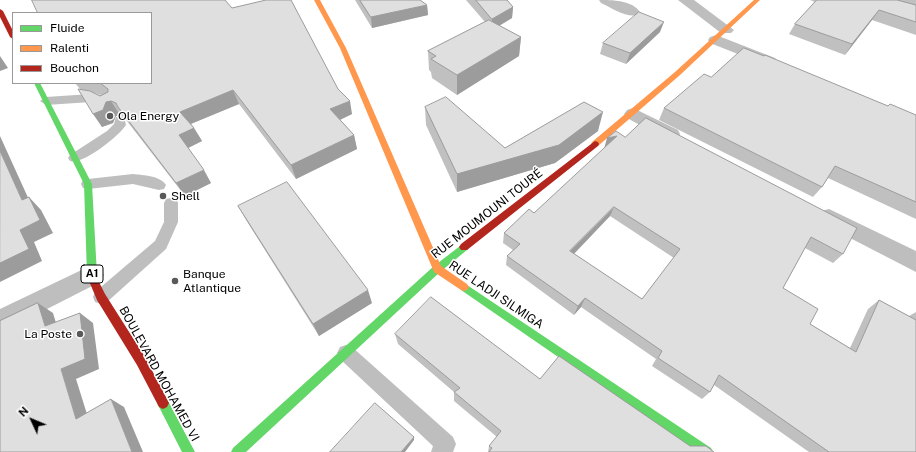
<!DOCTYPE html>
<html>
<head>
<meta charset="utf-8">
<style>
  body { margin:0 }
  #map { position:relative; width:916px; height:452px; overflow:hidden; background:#fff; font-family:"Public Sans",sans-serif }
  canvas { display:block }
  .legend { position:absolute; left:12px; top:12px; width:140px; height:72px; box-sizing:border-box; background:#fff; border:1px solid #999; margin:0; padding:5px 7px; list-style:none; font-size:12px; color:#000 }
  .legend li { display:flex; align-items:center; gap:8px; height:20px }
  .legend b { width:20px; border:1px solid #999 }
  .north { position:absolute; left:12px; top:400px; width:40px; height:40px; -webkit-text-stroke:3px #fff; paint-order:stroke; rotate:314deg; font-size:11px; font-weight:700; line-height:16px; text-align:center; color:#000 }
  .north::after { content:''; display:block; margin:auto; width:14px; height:18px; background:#000; clip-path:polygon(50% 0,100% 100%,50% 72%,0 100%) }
</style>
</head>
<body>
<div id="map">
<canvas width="916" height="452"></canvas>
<ul class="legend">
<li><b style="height:5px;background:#63d668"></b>Fluide</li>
<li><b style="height:5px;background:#ff974d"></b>Ralenti</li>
<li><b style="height:5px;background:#b3261e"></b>Bouchon</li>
</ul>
<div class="north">N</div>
</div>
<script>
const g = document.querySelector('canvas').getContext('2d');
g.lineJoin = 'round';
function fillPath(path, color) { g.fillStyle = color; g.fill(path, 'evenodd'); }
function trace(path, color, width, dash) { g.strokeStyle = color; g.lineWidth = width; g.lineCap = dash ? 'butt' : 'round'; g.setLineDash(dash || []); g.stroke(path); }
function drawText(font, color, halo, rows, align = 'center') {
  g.font = font + ' "Public Sans",sans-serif'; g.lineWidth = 3; g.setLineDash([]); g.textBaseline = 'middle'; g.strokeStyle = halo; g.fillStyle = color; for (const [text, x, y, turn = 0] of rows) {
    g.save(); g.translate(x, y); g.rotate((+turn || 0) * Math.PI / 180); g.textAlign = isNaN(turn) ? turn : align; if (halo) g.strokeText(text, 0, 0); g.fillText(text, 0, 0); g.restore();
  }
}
const lane = new Path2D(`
  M 91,94 L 104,95 L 110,99 L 104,103 L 91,102 L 46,105 L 40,101 L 46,97 Z
  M 120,116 L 124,117 L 126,125 C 119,136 83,165 70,161 L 68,158 L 70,155 L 107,131 L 114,124 L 116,117 Z
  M 133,174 C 143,175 161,176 166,185 L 164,189 L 159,190 L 133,184 L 88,189 L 83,188 L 81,184 L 83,180 L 88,179 Z
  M 171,198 L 176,199 L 178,203 L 178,222 L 166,249 L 107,302 L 101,304 L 95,302 L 93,297 L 95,292 L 155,241 L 164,222 L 164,203 L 166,199 Z
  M 346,345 L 352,347 L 453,437 L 456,444 L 453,452 L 431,452 L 433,446 L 340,359 L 337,353 L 340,347 Z`);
const street = new Path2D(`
  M 599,0 C 612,0 632,0 640,12 L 638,15 C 626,18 612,8 601,3 Z
  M 678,0 L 694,0 L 734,30 L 731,33 L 721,33 Z
  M 716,35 L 775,58 L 777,61 L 775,64 L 769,66 L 763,64 L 710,43 L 708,40 L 710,37 Z
  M 633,108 L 678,130 L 680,134 L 678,138 L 671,140 L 664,138 L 627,118 L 624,114 L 627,110 Z
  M 829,209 L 916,251 L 916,272 L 821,223 L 818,217 L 821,211 Z
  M 92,265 L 100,268 L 104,275 L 100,282 L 0,333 L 0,309 Z`);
const fast = new Path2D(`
  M 34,83 L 40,83 L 92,184 L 97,275 L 99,281 L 97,284 L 94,285 L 91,284 L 87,275 L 84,184 Z
  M 464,243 L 467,244 L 469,247 L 467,250 L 440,272 L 246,452 L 231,452 L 233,448 L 434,266 Z
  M 464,283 L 711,448 L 713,452 L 696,452 L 461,290 L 459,287 L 461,284 Z
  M 163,397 L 167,399 L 195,452 L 182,452 L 157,403 L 159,399 Z`);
const slow = new Path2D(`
  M 314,0 L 320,0 L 346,48 L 441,266 L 467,284 L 469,287 L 467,290 L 464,291 L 461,290 L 434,272 L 340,48 Z
  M 754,0 L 760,0 L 680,75 L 598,146 L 592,146 L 591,144 L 592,142 L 675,72 Z`);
const jam = new Path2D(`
  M 0,9 L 3,11 L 13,31 L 13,39 L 10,37 L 0,17 Z
  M 595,141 L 598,142 L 599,144 L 598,146 L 467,250 L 461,250 L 459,247 L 461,244 Z
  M 94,277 L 97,278 L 105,294 L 145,357 L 167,399 L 169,403 L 167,407 L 163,409 L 159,407 L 137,365 L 97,300 L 89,281 L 91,278 Z`);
const wall = new Path2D(`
  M 355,0 L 420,0 L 427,5 L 428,15 L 372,28 Z
  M 466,0 L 507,0 L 513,7 L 512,18 L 499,26 L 521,37 L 519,56 L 457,95 L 432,78 L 431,72 L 429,70 L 428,51 L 485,22 Z
  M 810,0 L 916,0 L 916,35 L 872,20 L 845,55 L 789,34 L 795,24 L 815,2 Z
  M 232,8 L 338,89 L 352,114 L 340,120 L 354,135 L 357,149 L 296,179 L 239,104 L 191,124 L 194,128 L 202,141 L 188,148 L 211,183 L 185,196 L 123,116 L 120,115 L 116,116 L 113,123 L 102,127 L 80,89 L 75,83 L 151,83 ZM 94,93 L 102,95 L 100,96 Z
  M 660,32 L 626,64 L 600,54 L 603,43 Z
  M 711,77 L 888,106 L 916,115 L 916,219 L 828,178 L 822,187 L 813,197 L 659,120 L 664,108 Z
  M 425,107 L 505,148 L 598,131 L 555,163 L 457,192 L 426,125 Z
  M 625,137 L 843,254 L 833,263 L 805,248 L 783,288 L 810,324 L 850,348 L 868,309 L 879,300 L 909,316 L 916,312 L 916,452 L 809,452 L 714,385 L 710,392 L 702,399 L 652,366 L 656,359 L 581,307 L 574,315 L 506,265 L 507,256 L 513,250 L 503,243 L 504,233 L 534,213 ZM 610,216 L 674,258 L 642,299 L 574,254 Z
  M 238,206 L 372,303 L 319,336 L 246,220 Z
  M 395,334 L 540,379 L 690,446 L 714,452 L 488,452 L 489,446 L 497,437 L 454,401 L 454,392 L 398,344 Z`);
const shadedWall = new Path2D(`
  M 427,5 L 428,15 L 372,28 L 371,17 Z
  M 513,7 L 512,18 L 492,30 L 492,19 Z
  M 879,10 L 872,20 L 845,55 L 852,44 Z
  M 664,22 L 660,32 L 626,64 L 630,53 Z
  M 521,37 L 519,56 L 457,95 L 457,75 Z
  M 0,56 L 8,68 L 0,71 Z
  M 233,90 L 239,104 L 188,125 L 180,112 Z
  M 111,101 L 120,115 L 116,116 L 113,123 L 102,127 L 93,114 L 106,102 Z
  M 350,101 L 352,114 L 333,123 L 330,109 Z
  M 603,112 L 598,131 L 555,163 L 457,192 L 457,174 Z
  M 194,128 L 202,141 L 186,149 L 179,135 Z
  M 354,135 L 357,149 L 296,179 L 291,165 Z
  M 0,136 L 35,213 L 22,200 L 0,151 Z
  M 617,136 L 604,149 L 607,138 Z
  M 204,170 L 211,183 L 185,196 L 176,183 Z
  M 29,197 L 41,210 L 53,233 L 34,242 L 42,261 L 0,282 L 0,263 L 20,230 Z
  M 614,207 L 610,216 L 567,261 L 570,251 Z
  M 368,290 L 372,303 L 319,336 L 313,324 Z
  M 585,298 L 581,307 L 574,315 L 578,306 Z
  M 38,303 L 53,313 L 60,336 L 45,326 Z
  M 80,313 L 93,323 L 99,369 L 76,379 L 91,427 L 76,419 L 61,369 Z
  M 111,399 L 124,407 L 143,452 L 132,452 Z
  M 414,437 L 414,440 L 405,452 L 401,452 Z`);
const building = new Path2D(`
  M 32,0 L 225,0 L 232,8 L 266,0 L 291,0 L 338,89 L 350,101 L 330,109 L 354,135 L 291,165 L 233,90 L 180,112 L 194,128 L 179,135 L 204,170 L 176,183 L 118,107 L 116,103 L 111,101 L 106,102 L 103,110 L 93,114 L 78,89 L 90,91 L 100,96 L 108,92 L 108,89 L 100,83 L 151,83 L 151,13 L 38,13 Z
  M 360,0 L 420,0 L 427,5 L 371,17 Z
  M 476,0 L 507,0 L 513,7 L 492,19 Z
  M 817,0 L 897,0 L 916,5 L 916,22 L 879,10 L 852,44 L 795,24 Z
  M 639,12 L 664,22 L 630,53 L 603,43 Z
  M 489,20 L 521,37 L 457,75 L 431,59 L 436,56 L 428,51 Z
  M 744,48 L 764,56 L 765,55 L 888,106 L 890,104 L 916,115 L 916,202 L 835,166 L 822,187 L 664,108 L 704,74 L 711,77 Z
  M 446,97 L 505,148 L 584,102 L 603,112 L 559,145 L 457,174 L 425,107 Z
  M 646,118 L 857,228 L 843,254 L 811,237 L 783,288 L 818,309 L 810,324 L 856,352 L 879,300 L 916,320 L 916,452 L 829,452 L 719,375 L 710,392 L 658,358 L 662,351 L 585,298 L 578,306 L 507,256 L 520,244 L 504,233 L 529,209 L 534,213 L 617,136 L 607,138 L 616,131 L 625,137 ZM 614,207 L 680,249 L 642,299 L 570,251 Z
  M 0,151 L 22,200 L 29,197 L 40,220 L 20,230 L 29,249 L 0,263 Z
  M 287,182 L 368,290 L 313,324 L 238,206 Z
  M 431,297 L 540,379 L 559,356 L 690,446 L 706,446 L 714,452 L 489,452 L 492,448 L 489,446 L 501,431 L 454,392 L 460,388 L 395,334 Z
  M 38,303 L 45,326 L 80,313 L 85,359 L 61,369 L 76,419 L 111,399 L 132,452 L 0,452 L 0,321 Z
  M 375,403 L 414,437 L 401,452 L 330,452 Z`);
const markers = [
  [110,116,4,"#595959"],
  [163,196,4,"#595959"],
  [175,281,4,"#595959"],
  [80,334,4,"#595959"]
];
const shields = [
  [92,274,22]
];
const shieldNames = [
  ["A1",92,274]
];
const poiNames = [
  ["Ola Energy",118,116],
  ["Shell",171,196],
  ["Banque",183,274],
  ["Atlantique",183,288],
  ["La Poste",72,334,"right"]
];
const streetNames = [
  ["RUE MOUMOUNI TOURÉ",487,214,-38],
  ["RUE LADJI SILMIGA",496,295,34],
  ["BOULEVARD MOHAMED VI",159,374,61]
];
fillPath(lane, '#bebebe');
fillPath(street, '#bebebe');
fillPath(fast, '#63d668');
fillPath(slow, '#ff974d');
fillPath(jam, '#b3261e');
fillPath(wall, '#c0c0c0');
fillPath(shadedWall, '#9c9c9c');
fillPath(building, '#dfdfdf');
trace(building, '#9c9c9c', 1);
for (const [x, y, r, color] of markers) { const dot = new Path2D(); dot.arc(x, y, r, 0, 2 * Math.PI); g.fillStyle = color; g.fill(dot); trace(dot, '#fff', 1.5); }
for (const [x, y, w] of shields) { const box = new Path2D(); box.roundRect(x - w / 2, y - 9, w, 18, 3); g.fillStyle = '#fff'; g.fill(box); trace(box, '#000', 1); }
drawText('bold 11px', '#000', null, shieldNames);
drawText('12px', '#000', '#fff', poiNames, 'left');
drawText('12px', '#000', '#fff', streetNames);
</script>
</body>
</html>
